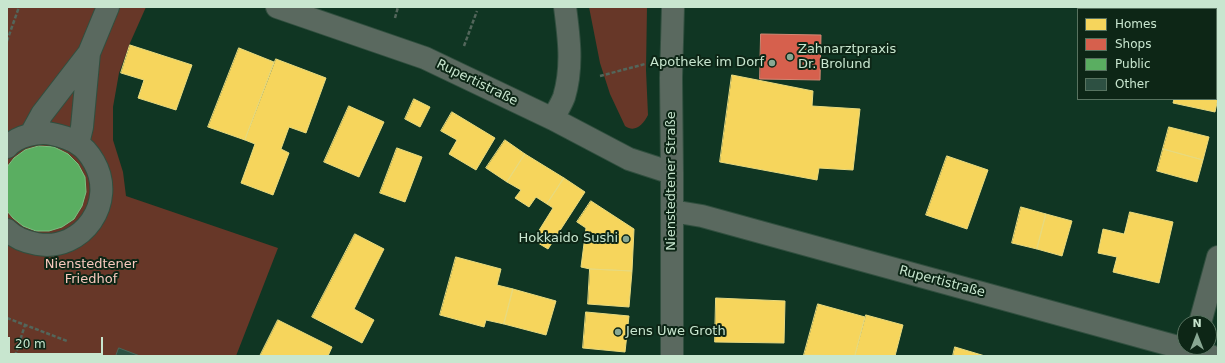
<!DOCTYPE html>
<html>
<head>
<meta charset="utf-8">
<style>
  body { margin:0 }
  #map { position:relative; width:1225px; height:363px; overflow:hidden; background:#103623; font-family:"DejaVu Sans",sans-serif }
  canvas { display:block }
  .frame { position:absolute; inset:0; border:8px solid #c8e6cf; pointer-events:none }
  .legend { position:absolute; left:1077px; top:8px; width:140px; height:92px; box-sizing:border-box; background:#0d2616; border:1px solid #587360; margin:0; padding:5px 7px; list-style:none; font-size:12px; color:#c8e6cf }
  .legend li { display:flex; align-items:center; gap:8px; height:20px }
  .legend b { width:20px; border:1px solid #587360 }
  .north { position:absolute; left:1177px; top:315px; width:40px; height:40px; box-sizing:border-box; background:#0d2616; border:1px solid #587360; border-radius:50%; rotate:0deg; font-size:11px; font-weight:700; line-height:16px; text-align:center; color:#c8e6cf }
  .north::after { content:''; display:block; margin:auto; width:14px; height:18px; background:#88a893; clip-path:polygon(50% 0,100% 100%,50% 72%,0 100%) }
  .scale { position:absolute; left:8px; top:337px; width:95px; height:18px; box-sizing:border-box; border:2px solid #c8e6cf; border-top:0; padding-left:5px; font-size:12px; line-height:14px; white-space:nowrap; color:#c8e6cf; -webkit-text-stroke:3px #0d2616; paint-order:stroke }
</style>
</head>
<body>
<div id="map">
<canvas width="1225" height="363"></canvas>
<div class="frame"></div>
<ul class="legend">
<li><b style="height:11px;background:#f6d55c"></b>Homes</li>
<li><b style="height:11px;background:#d6604d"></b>Shops</li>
<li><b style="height:11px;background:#5aae61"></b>Public</li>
<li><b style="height:11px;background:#2d5042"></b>Other</li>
</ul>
<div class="north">N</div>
<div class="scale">20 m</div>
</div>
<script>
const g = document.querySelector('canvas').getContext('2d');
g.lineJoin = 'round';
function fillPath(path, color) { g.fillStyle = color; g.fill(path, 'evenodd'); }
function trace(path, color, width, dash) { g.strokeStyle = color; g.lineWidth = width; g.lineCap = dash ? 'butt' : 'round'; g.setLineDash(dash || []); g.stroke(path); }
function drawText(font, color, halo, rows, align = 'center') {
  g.font = font + ' "DejaVu Sans",sans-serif'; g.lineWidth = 4; g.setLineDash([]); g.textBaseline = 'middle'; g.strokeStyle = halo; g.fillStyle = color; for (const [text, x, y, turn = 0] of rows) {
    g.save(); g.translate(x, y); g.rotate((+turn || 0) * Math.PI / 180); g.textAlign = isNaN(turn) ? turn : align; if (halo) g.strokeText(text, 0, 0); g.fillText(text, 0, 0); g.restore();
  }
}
const green = new Path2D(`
  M 7,7 L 146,7 L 130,43 L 119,73 L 113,107 L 113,140 L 123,172 L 126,196 L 278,248 L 236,356 L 7,356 Z
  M 589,7 L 647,7 L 646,70 L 648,115 C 643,125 635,133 625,126 L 610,94 L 600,63 Z`);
const homes = new Path2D(`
  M 1200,7 L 1218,7 L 1218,29 L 1216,29 L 1216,9 L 1199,9 Z
  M 130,45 L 192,65 L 176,110 L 138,98 L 144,80 L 121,73 Z
  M 239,48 L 274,62 L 245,140 L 208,127 Z
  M 276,59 L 326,78 L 306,133 L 289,127 L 281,149 L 289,153 L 273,195 L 241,183 L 255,144 L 245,140 Z
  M 1216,68 L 1218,68 L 1218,90 L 1216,90 Z
  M 732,75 L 813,91 L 812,106 L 860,109 L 853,170 L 819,168 L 817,180 L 720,162 Z
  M 1216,90 L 1218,90 L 1218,98 L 1215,112 L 1173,103 L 1174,99 L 1216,99 Z
  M 414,99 L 430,107 L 420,127 L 405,119 Z
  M 349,106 L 384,122 L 359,177 L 324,162 Z
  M 452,112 L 495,138 L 476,170 L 449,154 L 457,140 L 441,131 Z
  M 1169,127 L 1209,137 L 1203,160 L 1163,149 Z
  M 505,140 L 525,154 L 507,182 L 486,168 Z
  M 397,148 L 422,157 L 405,202 L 380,193 Z
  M 1163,149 L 1203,160 L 1197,182 L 1157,171 Z
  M 525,154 L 564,178 L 547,204 L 536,197 L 529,207 L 515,198 L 521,190 L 507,182 Z
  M 947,156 L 988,170 L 967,229 L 926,215 Z
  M 564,178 L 585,192 L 548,249 L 533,240 L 553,208 L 547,204 Z
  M 591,201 L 634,229 L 632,271 L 590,269 L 581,267 L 586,228 L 577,222 Z
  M 1021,207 L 1046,214 L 1037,249 L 1012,243 Z
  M 1130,212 L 1173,222 L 1159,283 L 1113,272 L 1117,257 L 1098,253 L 1103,229 L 1124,234 Z
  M 1046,214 L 1072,221 L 1062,256 L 1037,249 Z
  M 355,234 L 384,249 L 354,309 L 374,320 L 362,343 L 312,317 Z
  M 456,257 L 501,269 L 497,285 L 513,289 L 504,324 L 486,320 L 484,327 L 440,315 Z
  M 590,269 L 632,271 L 629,307 L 588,304 Z
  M 513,289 L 556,301 L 546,335 L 504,324 Z
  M 716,298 L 785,301 L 784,343 L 715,342 Z
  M 818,304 L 865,317 L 855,356 L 804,355 Z
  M 586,312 L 629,316 L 625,352 L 583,348 Z
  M 866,315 L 903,325 L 895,356 L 855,356 Z
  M 278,320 L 332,347 L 328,356 L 260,356 Z
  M 955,347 L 985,356 L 953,356 Z`);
const shops = new Path2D(`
  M 761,34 L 821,35 L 820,80 L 760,79 Z`);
const public = new Path2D(`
  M 39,146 L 54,147 L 68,154 L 78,164 L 85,177 L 86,192 L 82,206 L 74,219 L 62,227 L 49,231 L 36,231 L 23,226 L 13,218 L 7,211 L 7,167 L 14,158 L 25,150 Z`);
const building = new Path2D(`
  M 119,348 L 140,356 L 116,356 Z`);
const path = new Path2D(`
  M 395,18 L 398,7
  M 7,41 L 19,7
  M 464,46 L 477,11
  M 600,76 L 645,64
  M 7,318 L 67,341
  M 15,356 L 25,325`);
const minor = new Path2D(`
  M 277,7 L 425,58 L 553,119 L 629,159 L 672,173
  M 553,119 C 556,112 561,105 564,97 C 573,67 569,37 565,7
  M 31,134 L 42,114 L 89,53 L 108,7
  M 78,144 L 82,127 L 89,53
  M 7,147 C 17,136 38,131 52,134 C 61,136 70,138 78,144 C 85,148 90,155 94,162 C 117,202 83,252 37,244 C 26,242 15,238 7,230
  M 672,211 L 702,216 L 1211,356
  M 1200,323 L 1218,257
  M 672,356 L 672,173 L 671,78 L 673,7`);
const markers = [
  [790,57,4,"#88a893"],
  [772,63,4,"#88a893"],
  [626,239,4,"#88a893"],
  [618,332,4,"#88a893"]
];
const poiNames = [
  ["Zahnarztpraxis",798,50],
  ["Dr. Brolund",798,65],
  ["Apotheke im Dorf",764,63,"right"],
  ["Hokkaido Sushi",618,239,"right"],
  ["Jens Uwe Groth",626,332]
];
const streetNames = [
  ["Rupertistraße",477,83,26],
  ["Nienstedtener Straße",672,181,-90],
  ["Rupertistraße",942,282,15]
];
const parkNames = [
  ["Nienstedtener",91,265],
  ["Friedhof",91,280]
];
fillPath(green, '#673728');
fillPath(homes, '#f6d55c');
trace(homes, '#e8da7e', 1);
fillPath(shops, '#d6604d');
trace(shops, '#d28874', 1);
fillPath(public, '#5aae61');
trace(public, '#7bbf82', 1);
fillPath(building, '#2d5042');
trace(building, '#46675a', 1);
trace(minor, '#314f3f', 24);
trace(path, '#53665b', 2.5, [4, 2]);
trace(minor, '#5a695f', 22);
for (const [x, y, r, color] of markers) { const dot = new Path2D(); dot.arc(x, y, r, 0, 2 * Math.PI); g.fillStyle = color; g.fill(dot); trace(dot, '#0d2616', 1.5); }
drawText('13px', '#c8e6cf', '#0d2616', poiNames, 'left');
drawText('13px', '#c8e6cf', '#0d2616', streetNames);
drawText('13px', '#f8c9be', '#0d2616', parkNames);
</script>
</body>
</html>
